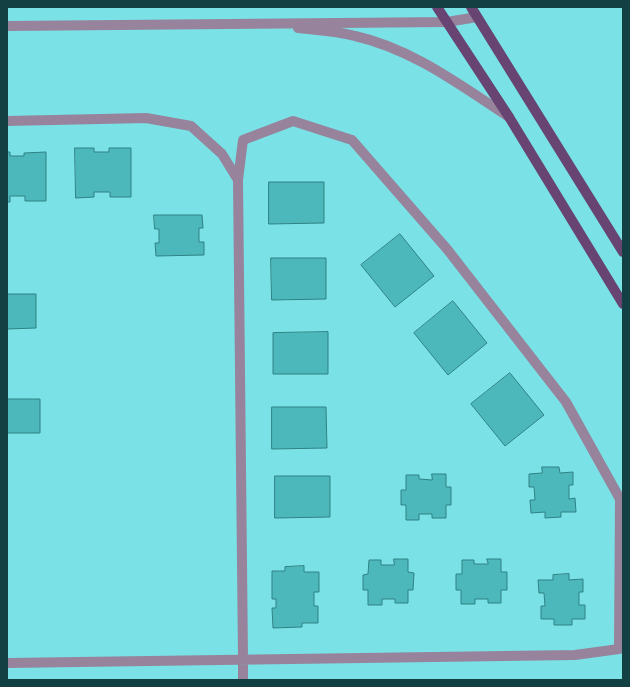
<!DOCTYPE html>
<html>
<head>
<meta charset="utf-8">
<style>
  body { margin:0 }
  #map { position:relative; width:630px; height:687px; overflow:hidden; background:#7ae2e6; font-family:"Fira Sans",sans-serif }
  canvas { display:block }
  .frame { position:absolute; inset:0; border:8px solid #134042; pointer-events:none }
</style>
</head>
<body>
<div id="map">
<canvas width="630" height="687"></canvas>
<div class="frame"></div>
</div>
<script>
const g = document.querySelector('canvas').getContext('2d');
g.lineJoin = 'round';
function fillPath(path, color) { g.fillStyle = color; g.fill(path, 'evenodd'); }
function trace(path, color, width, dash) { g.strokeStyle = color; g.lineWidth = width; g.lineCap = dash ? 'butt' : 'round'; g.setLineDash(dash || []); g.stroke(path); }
const building = new Path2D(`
  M 75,148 L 94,148 L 94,152 L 109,152 L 109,148 L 131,148 L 131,197 L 110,197 L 110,192 L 94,192 L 94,197 L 76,198 Z
  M 7,152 L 10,152 L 10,156 L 24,156 L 24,153 L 46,152 L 46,201 L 25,201 L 25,196 L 10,196 L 10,202 L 7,202 Z
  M 269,182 L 324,182 L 324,223 L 269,224 Z
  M 154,215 L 202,215 L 203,228 L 199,228 L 199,242 L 204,242 L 204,255 L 156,256 L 155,243 L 159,243 L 159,229 L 155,229 Z
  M 400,234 L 434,276 L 395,307 L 361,265 Z
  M 271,258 L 326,258 L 326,299 L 272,300 Z
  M 7,294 L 36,294 L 36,328 L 7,329 Z
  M 453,301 L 487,343 L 448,375 L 414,333 Z
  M 328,332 L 328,374 L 273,374 L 273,333 Z
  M 510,373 L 544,415 L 505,446 L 471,404 Z
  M 7,399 L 40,399 L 40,433 L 7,433 Z
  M 272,407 L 326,407 L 327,448 L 272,449 Z
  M 542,467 L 559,467 L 560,473 L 573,472 L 573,485 L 569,485 L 569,499 L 575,498 L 576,512 L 561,512 L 561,517 L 545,518 L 545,512 L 531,513 L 530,500 L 535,500 L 534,487 L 529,487 L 529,474 L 542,473 Z
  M 432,474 L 446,474 L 446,487 L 451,487 L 451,505 L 446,505 L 446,518 L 432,518 L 432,514 L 419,514 L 419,520 L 406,520 L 406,505 L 401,505 L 401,490 L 406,490 L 406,475 L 419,475 L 419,479 L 432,480 Z
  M 275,476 L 330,476 L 330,517 L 275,518 Z
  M 394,559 L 408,559 L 408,572 L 414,573 L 413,590 L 408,590 L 408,603 L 395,603 L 395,599 L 382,599 L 382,605 L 368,605 L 368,590 L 363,590 L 363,575 L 368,574 L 369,560 L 381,560 L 381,565 L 394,565 Z
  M 487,559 L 501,559 L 501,572 L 507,572 L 507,590 L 501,590 L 501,603 L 488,603 L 488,599 L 475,599 L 475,604 L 461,604 L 461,590 L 456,590 L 456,574 L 462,574 L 462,560 L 474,560 L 474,564 L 488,564 Z
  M 304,566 L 304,572 L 319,572 L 319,592 L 314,592 L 314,606 L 318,606 L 318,623 L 302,623 L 302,627 L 273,628 L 272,608 L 276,608 L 276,599 L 272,599 L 272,571 L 285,571 L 285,567 Z
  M 569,574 L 569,580 L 583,579 L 583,592 L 579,592 L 579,605 L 585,605 L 585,619 L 572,619 L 572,625 L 554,625 L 554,619 L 541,619 L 541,606 L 545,606 L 544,593 L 539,593 L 538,580 L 553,580 L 553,575 Z`);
const minor = new Path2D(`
  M 7,26 L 447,22 L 477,17
  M 298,28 C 317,30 337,31 355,36 C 413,49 461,86 509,117
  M 7,121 L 146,118 L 191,126 L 222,154 L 238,180
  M 7,663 L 575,655 L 619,649 L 620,499 L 566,402 L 447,249 L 352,140 L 293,121 L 243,140 L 238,180 L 243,659 L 243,680`);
const major = new Path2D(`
  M 437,7 L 509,117 L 623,304
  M 471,7 L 623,252`);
fillPath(building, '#4db8bc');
trace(building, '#2f8184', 1);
trace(minor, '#97839c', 10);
trace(major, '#674471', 10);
</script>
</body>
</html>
